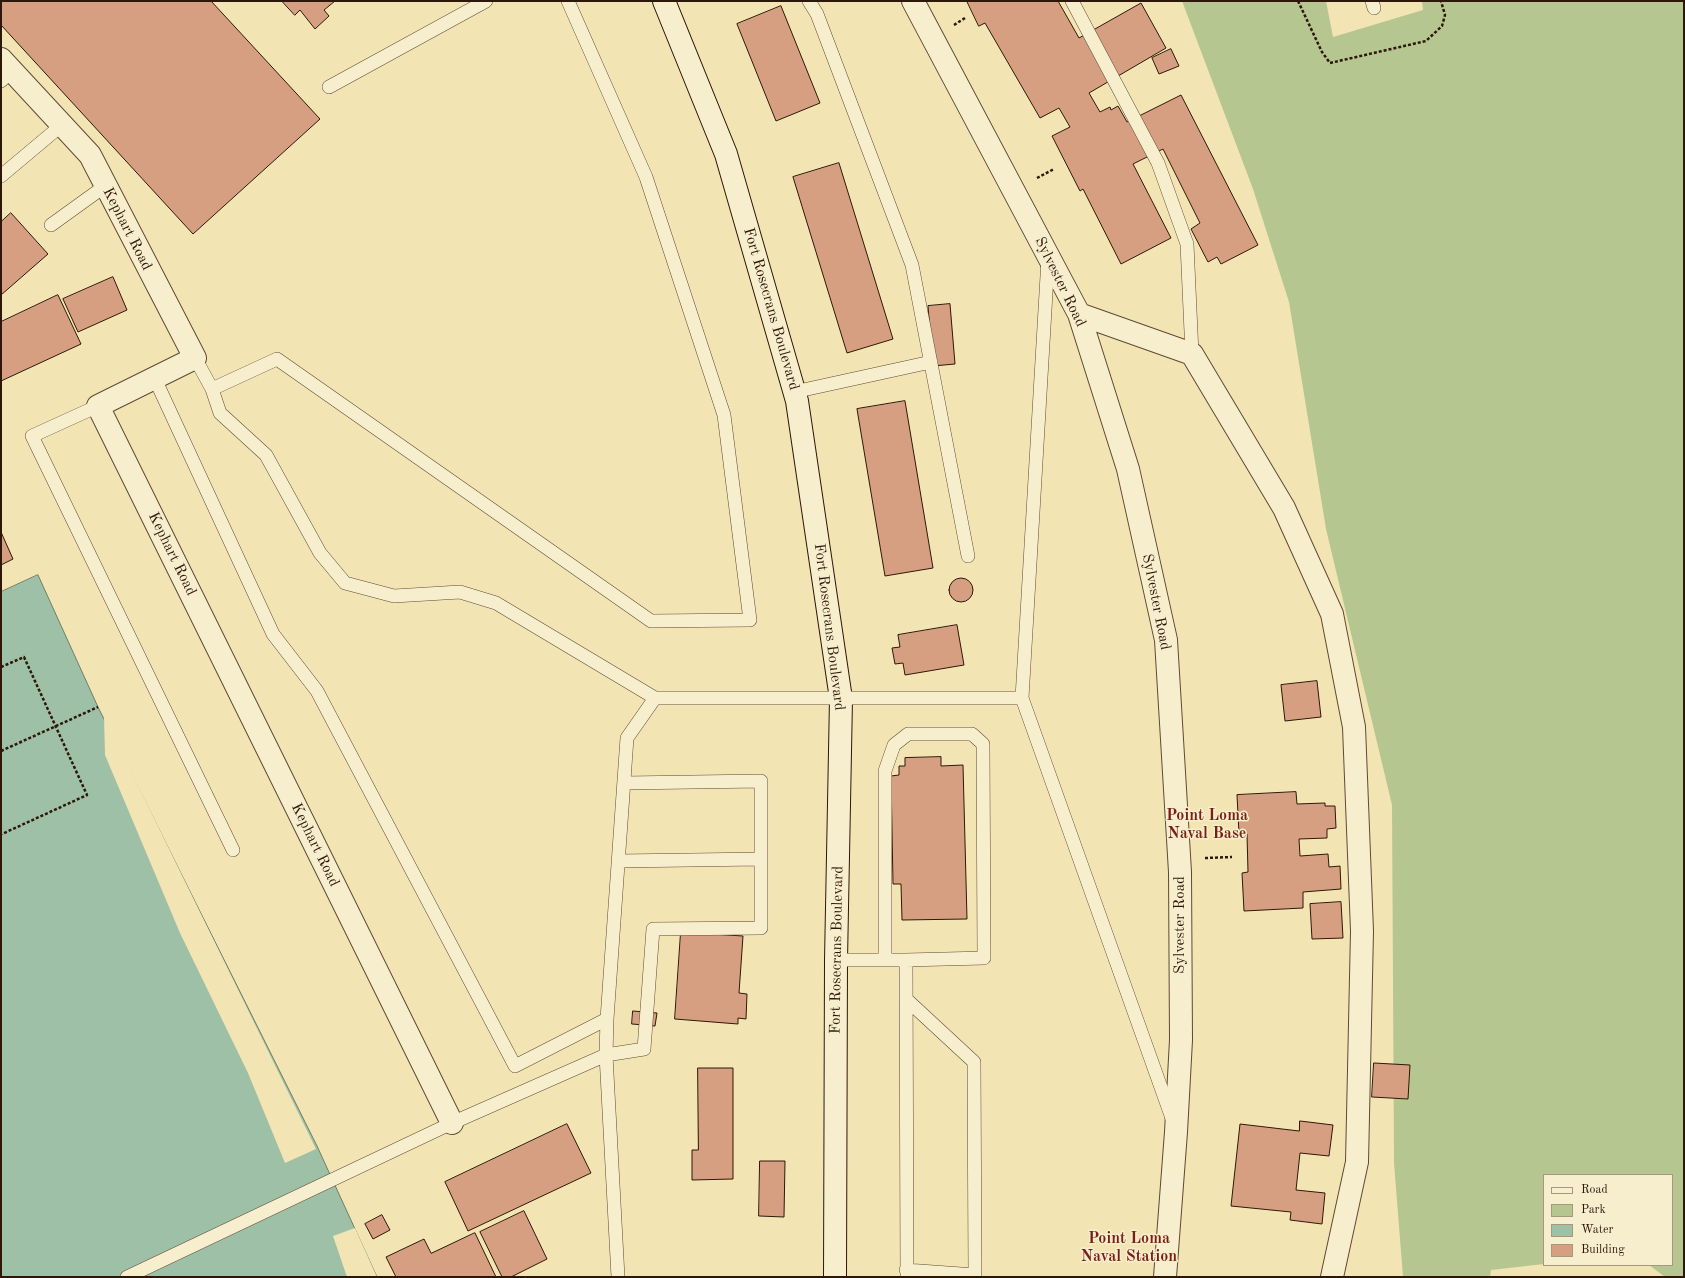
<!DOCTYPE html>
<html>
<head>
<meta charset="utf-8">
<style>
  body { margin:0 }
  #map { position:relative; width:1685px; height:1278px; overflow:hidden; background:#f3e5b3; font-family:"Old Standard TT",serif }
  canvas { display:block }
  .frame { position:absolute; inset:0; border:2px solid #2d1708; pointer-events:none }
  .legend { position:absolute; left:1543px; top:1174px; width:130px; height:92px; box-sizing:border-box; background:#f7eece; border:1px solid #a6987f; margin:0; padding:5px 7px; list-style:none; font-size:12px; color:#2d1708 }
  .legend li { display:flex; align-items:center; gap:8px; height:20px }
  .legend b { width:20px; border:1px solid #a6987f }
</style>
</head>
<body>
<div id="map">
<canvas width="1685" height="1278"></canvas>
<div class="frame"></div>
<ul class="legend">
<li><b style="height:5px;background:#f7eece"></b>Road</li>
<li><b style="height:11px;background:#b6c690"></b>Park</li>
<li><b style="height:11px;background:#9dc0a7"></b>Water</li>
<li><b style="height:11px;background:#d79f82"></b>Building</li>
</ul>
</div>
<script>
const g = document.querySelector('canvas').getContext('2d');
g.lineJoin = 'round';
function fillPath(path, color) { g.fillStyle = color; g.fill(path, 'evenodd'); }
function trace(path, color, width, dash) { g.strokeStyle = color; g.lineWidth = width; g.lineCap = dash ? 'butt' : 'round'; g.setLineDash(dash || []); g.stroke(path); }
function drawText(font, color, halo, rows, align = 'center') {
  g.font = font + ' "Old Standard TT",serif'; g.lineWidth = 3; g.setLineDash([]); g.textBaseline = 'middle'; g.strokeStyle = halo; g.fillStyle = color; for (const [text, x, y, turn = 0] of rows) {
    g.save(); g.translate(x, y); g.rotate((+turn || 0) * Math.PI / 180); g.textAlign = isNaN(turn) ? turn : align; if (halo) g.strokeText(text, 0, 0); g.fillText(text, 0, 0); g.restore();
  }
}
const green = new Path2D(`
  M 1182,1 L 1326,1 L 1333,37 L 1423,10 L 1422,1 L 1684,1 L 1684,1277 L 1665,1277 L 1649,1265 L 1672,1265 L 1672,1175 L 1544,1175 L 1544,1264 L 1491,1270 L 1490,1277 L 1403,1277 L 1394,1163 L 1392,805 L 1326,529 L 1289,302 L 1253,189 Z`);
const water = new Path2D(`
  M 38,575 L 98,707 L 317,1146 L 377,1277 L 1,1277 L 1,592 Z`);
const pier = new Path2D(`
  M 104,716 L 316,1149 L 285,1163 L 248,1073 L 180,933 L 105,755 Z
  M 355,1228 L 377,1277 L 347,1277 L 333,1236 Z`);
const building = new Path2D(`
  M 1,1 L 211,1 L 320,119 L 193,234 L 1,25 Z
  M 282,1 L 335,1 L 324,10 L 329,16 L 315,29 L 300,10 L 295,15 Z
  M 967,1 L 1058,1 L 1079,38 L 1141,3 L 1166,48 L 1089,93 L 1100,112 L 1110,107 L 1111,110 L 1118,106 L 1127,122 L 1181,95 L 1258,245 L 1221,264 L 1217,257 L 1208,262 L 1191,229 L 1200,223 L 1163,149 L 1133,164 L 1171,238 L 1121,264 L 1083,189 L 1080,191 L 1052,136 L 1070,127 L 1059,108 L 1040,118 L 985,23 L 979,26 Z
  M 781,6 L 820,103 L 776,121 L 737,24 Z
  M 1171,49 L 1179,66 L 1159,74 L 1152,58 Z
  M 839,163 L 893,339 L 847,353 L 793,177 Z
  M 11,213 L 48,254 L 1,295 L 1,222 Z
  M 113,277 L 127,310 L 78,332 L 63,299 Z
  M 58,295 L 81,344 L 1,381 L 1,322 Z
  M 950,304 L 955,364 L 933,366 L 928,306 Z
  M 905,401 L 933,568 L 885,576 L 857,409 Z
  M 1,532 L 13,559 L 1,565 Z
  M949 590a12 12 0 1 1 24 0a12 12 0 1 1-24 0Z
  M 957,625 L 964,665 L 905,675 L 903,663 L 895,664 L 892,648 L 900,647 L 898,635 Z
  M 1317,681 L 1321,717 L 1285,721 L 1281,685 Z
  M 941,757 L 941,766 L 963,765 L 967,919 L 902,920 L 901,884 L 893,884 L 891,776 L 899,775 L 899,766 L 905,766 L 905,758 Z
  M 1296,792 L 1297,804 L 1325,803 L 1325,806 L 1335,806 L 1336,828 L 1327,829 L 1327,838 L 1299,839 L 1300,856 L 1328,854 L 1329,867 L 1340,866 L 1341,889 L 1303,892 L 1303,908 L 1244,911 L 1242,873 L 1248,872 L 1247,834 L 1239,834 L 1237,795 Z
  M 1341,902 L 1343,938 L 1312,939 L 1310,904 Z
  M 681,932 L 743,936 L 739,993 L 747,994 L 746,1019 L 738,1018 L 738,1024 L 675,1019 Z
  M 633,1011 L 657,1013 L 655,1026 L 632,1024 Z
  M 1374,1063 L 1410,1065 L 1408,1099 L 1372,1097 Z
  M 698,1068 L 733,1068 L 733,1179 L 692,1180 L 692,1150 L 698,1150 Z
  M 1300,1121 L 1333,1125 L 1329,1156 L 1300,1153 L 1296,1190 L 1325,1193 L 1322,1224 L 1290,1220 L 1291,1212 L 1231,1206 L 1240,1124 L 1299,1131 Z
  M 567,1124 L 591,1173 L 468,1231 L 445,1182 Z
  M 760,1161 L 785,1161 L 784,1217 L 759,1216 Z
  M 524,1211 L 547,1259 L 511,1277 L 502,1277 L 480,1232 Z
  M 382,1215 L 390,1230 L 373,1239 L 365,1224 Z
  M 475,1233 L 496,1277 L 396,1277 L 386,1257 L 424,1239 L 431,1253 Z`);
const path = new Path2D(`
  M 1298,1 L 1322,52 L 1330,63 L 1426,41 L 1442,26 L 1445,15 L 1441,1
  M 954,25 L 965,18
  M 1037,178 L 1054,169
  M 1,667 L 24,657 L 87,795 L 2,834
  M 1,751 L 98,707
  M 1205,858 L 1232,857`);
const lane = new Path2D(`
  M 809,1 L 817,14 L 912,265 L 968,556
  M 1072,1 L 1158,163 L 1187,244 L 1192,354
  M 1372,1 L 1374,8
  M 1,81 L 12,71
  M 329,87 L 486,1
  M 1,176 L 63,124
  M 51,225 L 105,186
  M 1048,259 L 1022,698 L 1173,1121
  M 195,358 L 212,389 L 220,413 L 266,455 L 320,553 L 345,583 L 394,596 L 460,592 L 496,603 L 655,698
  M 155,379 L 273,634 L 317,691 L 515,1066 L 607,1019
  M 212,389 L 277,359 L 651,621 L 750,620 L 724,415 L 646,177 L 568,1
  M 794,392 L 931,362
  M 98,406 L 32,436 L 233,850
  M 619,861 L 761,859
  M 836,960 L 906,960
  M 885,960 L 885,771 L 894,745 L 908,734 L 972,734 L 983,744 L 984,958 L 906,960 L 907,1277
  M 906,1270 L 975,1275 L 974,1062 L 906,999
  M 127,1277 L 452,1123 L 606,1055 L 607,1019 L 627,738 L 655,698 L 1022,698
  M 618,1277 L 606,1055 L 644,1049 L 653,929 L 761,928 L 761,781 L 625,783`);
const street = new Path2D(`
  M 913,1 L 1079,314 L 1128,469 L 1166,640 L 1180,872 L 1181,1040 L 1176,1132 L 1165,1277
  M 1,59 L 90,155 L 195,358 L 98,406 L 452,1123
  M 1079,314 L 1192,354 L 1284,508 L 1332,614 L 1354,727 L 1362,931 L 1357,1162 L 1332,1277`);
const secondary = new Path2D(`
  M 664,1 L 726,154 L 797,401 L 841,699 L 836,960 L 835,1277`);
const streetNames = [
  ["Kephart Road",127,229,63],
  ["Sylvester Road",1060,282,64],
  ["Fort Rosecrans Boulevard",771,309,74],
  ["Kephart Road",172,554,64],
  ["Sylvester Road",1156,602,79],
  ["Fort Rosecrans Boulevard",829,627,83],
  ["Kephart Road",315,845,64],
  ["Sylvester Road",1180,925,-90],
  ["Fort Rosecrans Boulevard",837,950,-89]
];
const neighbourhoodNames = [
  ["Point Loma",1207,816],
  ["Naval Base",1207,834],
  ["Point Loma",1129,1239],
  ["Naval Station",1129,1257]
];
fillPath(green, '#b6c690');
fillPath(water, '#9dc0a7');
trace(water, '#707c67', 1);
fillPath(pier, '#f3e5b3');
fillPath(building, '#d79f82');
trace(building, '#2d1708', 1);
trace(lane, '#5e4a33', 14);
trace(street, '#5e4a33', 24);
trace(secondary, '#2d1708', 24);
trace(path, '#2d1708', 2.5, [3, 2]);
trace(lane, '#f7eece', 13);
trace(street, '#f7eece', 22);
trace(secondary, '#f7eece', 22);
drawText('15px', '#2d1708', '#f7eece', streetNames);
drawText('bold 16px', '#7a1f14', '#f7eece', neighbourhoodNames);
</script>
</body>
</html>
